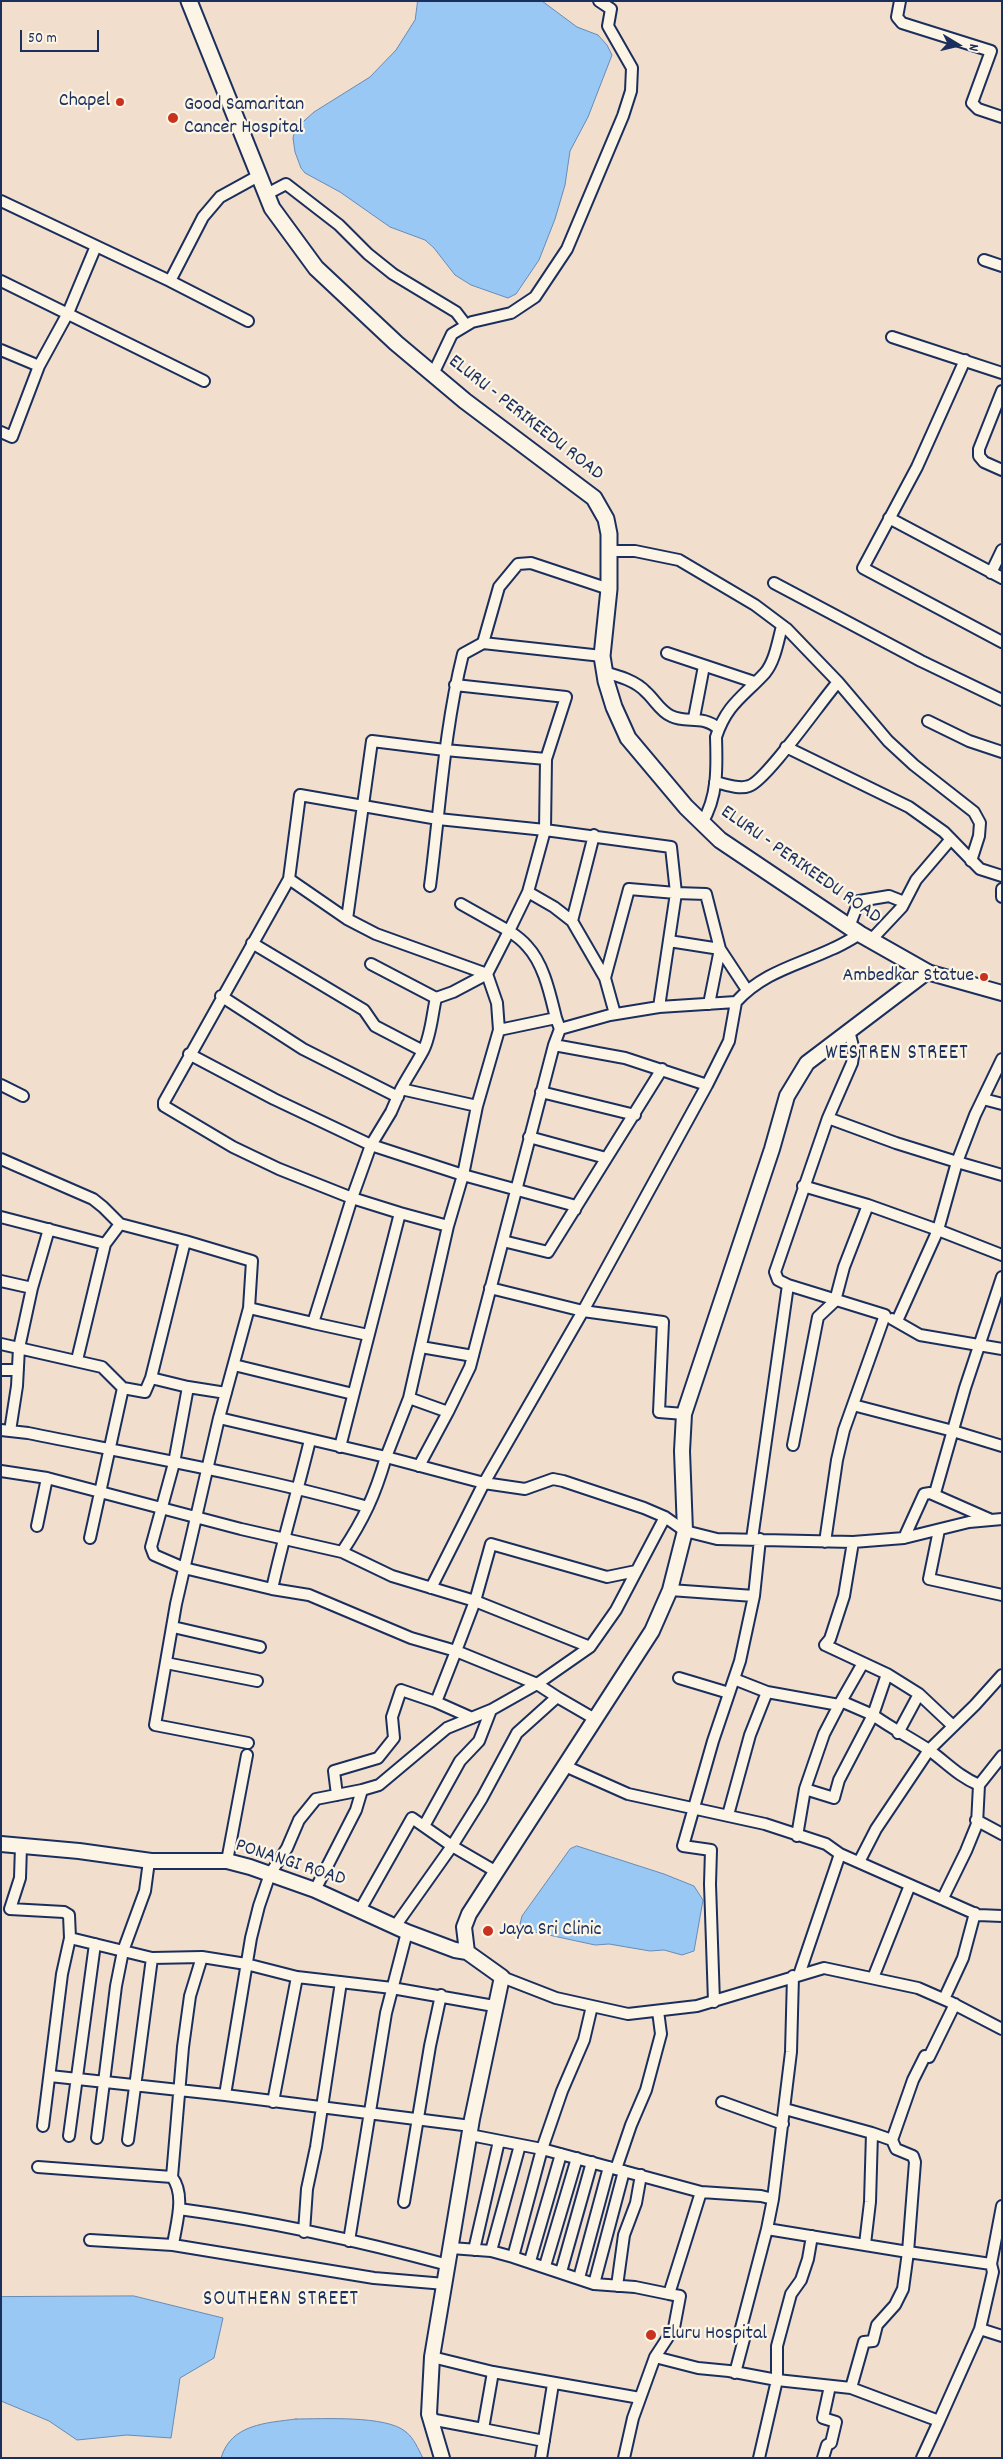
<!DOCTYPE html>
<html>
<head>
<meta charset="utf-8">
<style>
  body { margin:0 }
  #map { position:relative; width:1003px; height:2459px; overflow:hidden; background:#f2decc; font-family:Dekko,sans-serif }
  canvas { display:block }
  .frame { position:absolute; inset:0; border:2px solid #1b2f5e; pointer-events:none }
  .north { position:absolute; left:933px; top:20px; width:50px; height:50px; -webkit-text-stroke:4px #fcf5e5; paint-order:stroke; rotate:99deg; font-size:14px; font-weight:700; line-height:20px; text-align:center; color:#1b2f5e }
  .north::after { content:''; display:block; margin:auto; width:18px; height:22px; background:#1b2f5e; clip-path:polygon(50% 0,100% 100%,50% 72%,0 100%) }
  .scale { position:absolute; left:20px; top:30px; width:79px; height:22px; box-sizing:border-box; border:2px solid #1b2f5e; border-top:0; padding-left:6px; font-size:15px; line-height:18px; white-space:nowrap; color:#1b2f5e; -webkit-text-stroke:4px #fcf5e5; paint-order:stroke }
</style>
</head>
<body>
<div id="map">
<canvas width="1003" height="2459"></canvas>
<div class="frame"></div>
<div class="north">N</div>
<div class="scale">50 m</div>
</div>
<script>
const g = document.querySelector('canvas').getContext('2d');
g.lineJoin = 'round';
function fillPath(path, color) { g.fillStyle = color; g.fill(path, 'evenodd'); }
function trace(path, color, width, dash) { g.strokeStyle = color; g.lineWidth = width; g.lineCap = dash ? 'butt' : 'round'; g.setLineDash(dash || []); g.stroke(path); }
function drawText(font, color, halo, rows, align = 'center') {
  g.font = font + ' Dekko,sans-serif'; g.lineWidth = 4.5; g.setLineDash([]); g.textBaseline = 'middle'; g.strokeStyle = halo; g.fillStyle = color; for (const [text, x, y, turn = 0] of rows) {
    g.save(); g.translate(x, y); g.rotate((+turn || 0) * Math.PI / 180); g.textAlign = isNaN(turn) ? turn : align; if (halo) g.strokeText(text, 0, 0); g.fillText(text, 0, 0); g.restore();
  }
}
const water = new Path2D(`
  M 418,1 L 542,1 L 577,27 L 598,35 L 607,45 L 612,55 L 588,117 L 570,151 L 565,185 L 555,219 L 539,260 L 516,294 L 508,298 L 471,285 L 455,275 L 434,248 L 425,240 L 390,227 L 340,192 L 305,173 L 301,168 L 295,152 L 293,138 L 295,129 L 314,112 L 370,77 L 396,50 L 415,20 Z
  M 577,1846 L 664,1874 L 694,1886 L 703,1900 L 694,1951 L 682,1955 L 664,1950 L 650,1951 L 609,1944 L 595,1945 L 521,1929 L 520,1924 L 522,1916 L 570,1849 Z
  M 134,2296 L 223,2318 L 214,2358 L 180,2378 L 171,2438 L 127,2435 L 77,2440 L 49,2421 L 1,2401 L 1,2297 Z
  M 296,2419 C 322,2419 387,2415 406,2432 C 414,2438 418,2449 423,2458 L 221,2458 C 231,2424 266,2423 296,2419 Z`);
const street = new Path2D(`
  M 900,1 L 897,17 L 902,23 L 991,51 L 972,103 L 978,109 L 1002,117
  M 267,194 L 286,184 L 339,225 L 368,254 L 393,274 L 456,312 L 466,325
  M 1,201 L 170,281 L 248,321
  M 984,260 L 1002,266
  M 1,281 L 204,381
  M 170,281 L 203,217 L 220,197 L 260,175
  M 892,337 L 1002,373
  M 1,350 L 39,366
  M 965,360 L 917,467 L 863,568 L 1002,642
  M 433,374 L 452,334 L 472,322 L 511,313 L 535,297 L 567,249 L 623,116 L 631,91 L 632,68 L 608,26 L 611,9 L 599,1
  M 1002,391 L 979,449 L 979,456 L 984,462 L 1002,470
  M 1,432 L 12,437 L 39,366 L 68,313 L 96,246
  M 889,518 L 1002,578
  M 609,551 L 635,551 L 679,560 L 755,605 L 787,629 L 838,682 L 888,741 L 914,765 L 974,812 L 980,823 L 979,836 L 971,861
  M 991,573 L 1002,550
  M 774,583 L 921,661 L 1002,700
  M 483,643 L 499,587 L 518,564 L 531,563 L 609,589
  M 667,653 L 754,682
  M 604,672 C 619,676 636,681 646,692 C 655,700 660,711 671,716 C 687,724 702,714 719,729
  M 455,685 L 566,697 L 546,759 L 545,830 L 438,819 L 300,795 L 289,879 L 347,919 L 376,934 L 487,974 L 497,1003 L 499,1030 L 477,1106 L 463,1175 L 576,1206 L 575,1210
  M 694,718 L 704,666
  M 928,721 L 969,741 L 1002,752
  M 786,747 L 909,807 L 944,832 L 980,869 L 1002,876
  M 715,782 C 725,784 739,790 749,786 C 766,781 822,700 838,682
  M 702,823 C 718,797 717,767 716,737 C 727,704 743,697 765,673 C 775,661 778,641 782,626
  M 289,879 L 164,1102 L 164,1106 L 233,1147 L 279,1169 L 352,1198 L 371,1145 L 391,1112 L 401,1089 L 477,1106
  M 430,886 C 440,809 444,730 463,654 L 483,643 L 602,656
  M 1002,889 L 1002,897
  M 528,892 L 545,830 L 671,847 L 676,893 L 629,889 L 605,978
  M 461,904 L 509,931 L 528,892 L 554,907 L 572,921 L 605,978 L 615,1014
  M 347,919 L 372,741 L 445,750 L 546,759
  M 572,921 L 594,835
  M 849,927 L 859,901 L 889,896 L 904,902
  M 871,940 L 902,907 L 916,880 L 951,839
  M 669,941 L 720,949 L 709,1004
  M 252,943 L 364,1010 L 375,1026 L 423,1051
  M 371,964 L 436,998 L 453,992 L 487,974 L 509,931 C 515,935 522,940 527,946 C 544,964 550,994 556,1018
  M 221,996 L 303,1049 L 398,1097
  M 736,1002 C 763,972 798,965 832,949 C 842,945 851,939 860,934
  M 659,1007 L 676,893 L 706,894 L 720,949 L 747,990
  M 560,1029 L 610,1015 L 659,1007 L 736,1002 L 729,1041 L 707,1085
  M 189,1054 L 274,1099 L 371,1145 L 463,1175 L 448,1226 L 409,1398 L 386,1457 L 484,1483 L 525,1489 L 553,1479 L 563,1481 L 644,1508 L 665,1517 L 685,1531 L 717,1539 L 853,1542 L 904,1538 L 969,1522 L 1002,1519
  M 1002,1059 L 975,1115 L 957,1162 L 1002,1175
  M 1,1085 L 23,1096
  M 401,1089 C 408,1076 416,1064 423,1051 C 431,1036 432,1015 436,998
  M 541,1092 L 635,1115
  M 983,1099 L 1002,1104
  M 529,1137 L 606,1158
  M 1,1159 L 93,1199 L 103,1207 L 120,1224
  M 803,1186 L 868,1205
  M 1,1217 L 105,1244 L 120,1224 L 185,1241
  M 503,1241 L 548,1252 L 662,1069
  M 1,1281 L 32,1288
  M 788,1285 L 778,1280 L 775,1272 L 828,1118 L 852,1063 L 854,1050 L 849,1031
  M 490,1288 L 583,1311 L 707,1085 L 625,1058 L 554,1045
  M 892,1319 L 920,1335 L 1002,1349
  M 897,1321 L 938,1230 L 1002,1255
  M 368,1335 L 313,1323 L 352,1198 L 400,1213
  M 1,1344 L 102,1367 L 123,1388
  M 421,1347 L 473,1356
  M 77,1360 L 105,1244
  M 234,1365 L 353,1394
  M 1,1370 L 18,1370
  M 151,1378 L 185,1241 L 252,1261 L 249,1308
  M 226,1393 L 188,1387 L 174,1463 L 151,1547 L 154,1555 L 184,1568 L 272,1589 C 283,1539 298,1490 310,1440
  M 409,1398 L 448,1412 L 419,1466
  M 853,1405 L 953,1431 L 1002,1446
  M 448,1412 L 470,1367 L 554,1045 L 560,1029 L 556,1018 L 499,1030
  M 219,1418 L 249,1308 L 313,1323
  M 1,1430 L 28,1433 C 142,1456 256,1476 368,1507
  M 10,1431 L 17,1386 L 19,1348 L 32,1288 L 49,1229
  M 793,1445 L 818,1317 L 835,1301 L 844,1267 L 868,1205 L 938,1230 L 957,1162 L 896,1143 L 828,1118
  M 340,1447 L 400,1213 L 448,1226
  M 1,1471 L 47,1478 L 241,1529 L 342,1552 L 392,1576 L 475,1601 L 491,1544 L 607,1577 L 636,1571
  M 935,1493 L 965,1388 L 1002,1277
  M 37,1526 L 47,1478
  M 939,1530 L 929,1579 L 1002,1595
  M 90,1538 L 123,1388 L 145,1392 L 151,1378 L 188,1387
  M 904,1538 L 924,1494 L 930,1493 L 989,1519
  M 752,1539 L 788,1285 L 885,1315 L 844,1430 L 837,1460 L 825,1542
  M 853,1542 L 844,1596 L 830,1639 L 825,1645 L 887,1674
  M 431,1588 L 484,1483 L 583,1311 L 663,1322 L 659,1412 L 684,1414
  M 272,1589 L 309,1595 L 411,1638 L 456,1651 L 475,1601 L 590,1647
  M 670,1590 L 754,1596
  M 173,1627 L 260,1647
  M 166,1663 L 257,1681
  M 679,1678 L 729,1693
  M 734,1679 L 767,1692 L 839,1705 L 863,1663
  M 557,1697 L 595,1719
  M 436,1702 L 472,1718
  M 843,1702 L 873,1715 L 887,1674 L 919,1694 L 953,1726
  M 898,1733 L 919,1694
  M 248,1743 L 155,1725 L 176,1604 L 219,1418 L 386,1457 C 375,1495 364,1519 342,1552
  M 565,1766 L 628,1794 L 765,1824 L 826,1844 L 840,1854 L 978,1915 L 1002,1916
  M 805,1789 L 824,1734 L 839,1705
  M 362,1790 L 379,1785 L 447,1728 L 491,1710
  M 337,1795 L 334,1771 L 378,1758 L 394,1738 L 392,1717 L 401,1690 L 436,1702 L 456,1651 L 537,1684 L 590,1647 L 616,1610 L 665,1517
  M 728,1815 L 750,1735 L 767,1692
  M 976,1820 L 1002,1834
  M 797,1836 L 805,1789 L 834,1798 L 839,1780 L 873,1715 C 891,1728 911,1738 929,1750 C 947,1763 958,1776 979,1785
  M 21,1846 L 20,1878 L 10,1909 L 64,1912 L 69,1915 L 70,1938
  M 227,1861 L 247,1755
  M 859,1862 L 876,1829 L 929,1750 L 975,1705 L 1002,1675
  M 943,1898 L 966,1851 L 977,1824 L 979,1785 L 1002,1756
  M 360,1910 L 412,1818 L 452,1846 L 482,1798 L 517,1733 L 557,1697 L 537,1684 L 491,1710 L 479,1741 L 460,1761 L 424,1826
  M 396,1925 L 452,1846 L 495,1871
  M 799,1975 L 840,1854
  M 502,1977 L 556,1998 L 628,2014 L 697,2006 L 824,1968 L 918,1988 L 950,2002 L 1002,2029
  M 873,1978 L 910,1885
  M 944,1999 L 963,1958 L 975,1913
  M 714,2002 L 710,1884 L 711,1850 L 683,1846 L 713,1741 L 740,1661 L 754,1596 L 760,1539
  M 592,2006 L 584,2040 L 562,2091 L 542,2149 L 513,2257 L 594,2284 L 635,2287 L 669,2294
  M 50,2076 L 225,2095 L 471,2126
  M 225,2095 L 251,1938 L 259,1906 L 270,1874 L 287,1848 L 299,1820 L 316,1799 L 362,1790 L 356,1810 L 315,1890
  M 273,2102 L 297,1977
  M 722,2102 L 783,2124
  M 785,2109 L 872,2133
  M 43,2126 L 62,1974 L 70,1938 L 152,1958 L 202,1957 L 246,1964 L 297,1977 L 392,1988 L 494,2006
  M 470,2135 L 542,2149 L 701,2192
  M 69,2136 L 95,1944
  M 97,2138 L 116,1986 L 123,1951 L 145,1891 L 149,1861
  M 128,2140 L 152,1958
  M 38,2167 L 172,2177 C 186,2195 176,2224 173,2245 L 374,2278 L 445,2284
  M 616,2169 L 631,2125 L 646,2090 L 661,2034 L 658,2011
  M 172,2177 L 183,2047 L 190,1996 L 202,1957
  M 773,2199 L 791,2052 L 793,1976
  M 404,2202 L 430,2046 L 441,1995
  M 179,2209 C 269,2221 360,2241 448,2265
  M 304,2232 L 307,2189 L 316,2147 L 341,1982
  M 812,2236 L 808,2259 L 801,2280 L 791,2294 L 777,2346 L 777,2380 L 851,2388 L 939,2421 L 922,2458
  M 90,2240 L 173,2245
  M 349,2241 L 386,2013 L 407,1932
  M 865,2244 L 870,2202 L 872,2133 L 892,2140
  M 451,2248 L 491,2251 L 520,2145
  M 474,2250 L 499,2141
  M 491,2251 L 513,2257
  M 530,2261 L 561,2154
  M 991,2264 L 1002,2206
  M 545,2266 L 577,2158
  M 561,2272 L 592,2162
  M 579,2278 L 609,2167
  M 594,2284 L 624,2171
  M 617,2286 L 624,2235 L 636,2203 L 641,2175
  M 980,2329 L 1002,2336
  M 432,2357 L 493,2372 L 640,2398
  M 655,2357 L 698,2368 L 729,2371 L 777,2380 L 759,2458
  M 735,2373 L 744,2339 L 739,2338 L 740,2332 L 767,2229
  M 430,2419 L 483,2429 L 493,2372
  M 939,2421 L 980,2329 L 993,2272 L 991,2264 L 908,2252 L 915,2162 L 913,2156 L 896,2149 L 892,2140 L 913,2080 L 925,2056 L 929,2057 L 955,2004
  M 483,2429 L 544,2441
  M 541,2458 L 553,2384
  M 624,2458 L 633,2418 L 655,2357 L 674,2328 L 680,2296 L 669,2294 L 701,2192 L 761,2196 L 773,2199 L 767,2229 L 908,2252 L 903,2289 L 895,2305 L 877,2325 L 873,2341 L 864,2342 L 851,2388
  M 823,2458 L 827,2445 L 831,2443 L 836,2422 L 823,2418 L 830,2386`);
const secondary = new Path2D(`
  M 1,1844 L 79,1851 L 151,1861 L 227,1861 L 250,1867 L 315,1890 L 407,1932 L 455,1950 L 467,1952 L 502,1977 L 472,2119 L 432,2357 L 429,2414 L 442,2458
  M 467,1952 L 464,1927 L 469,1914 L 652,1631 L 670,1590 L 685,1531 L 682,1451 L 684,1414 L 772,1149 L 787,1096 L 807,1063 L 927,972 L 1002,993`);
const primary = new Path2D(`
  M 189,1 L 272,208 L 316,268 L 396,343 L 465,401 L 594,498 L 606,519 L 609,534 L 609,589 L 602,656 L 606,681 L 614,707 L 628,738 L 686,807 L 720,840 L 860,934 L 927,972`);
const markers = [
  [120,102,5,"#c8321e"],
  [173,118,6,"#c8321e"],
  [984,977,5,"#c8321e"],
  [488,1931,6,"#c8321e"],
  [651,2335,6,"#c8321e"]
];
const poiNames = [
  ["Chapel",110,102,"right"],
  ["Good Samaritan",184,106],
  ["Cancer Hospital",184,129],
  ["Ambedkar Statue",974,977,"right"],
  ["Jaya Sri Clinic",499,1931],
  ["Eluru Hospital",662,2335]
];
const streetNames = [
  ["ELURU - PERIKEEDU ROAD",525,419,38],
  ["ELURU - PERIKEEDU ROAD",800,866,35],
  ["PONANGI ROAD",290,1864,18]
];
const neighbourhoodNames = [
  ["WESTREN STREET",897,1055],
  ["SOUTHERN STREET",281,2301]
];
fillPath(water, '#98c8f3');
trace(water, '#668bb7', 1);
trace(street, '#1b2f5e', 14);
trace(secondary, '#1b2f5e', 18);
trace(primary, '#1b2f5e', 19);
trace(street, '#fcf5e5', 10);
trace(secondary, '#fcf5e5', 14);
trace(primary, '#fcf5e5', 15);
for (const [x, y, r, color] of markers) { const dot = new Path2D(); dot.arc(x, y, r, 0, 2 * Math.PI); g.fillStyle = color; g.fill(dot); trace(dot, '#fcf5e5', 2); }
drawText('20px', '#1b2f5e', '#fcf5e5', poiNames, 'left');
drawText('20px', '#1b2f5e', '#fcf5e5', streetNames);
g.letterSpacing = '1px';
drawText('21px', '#1b2f5e', '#fcf5e5', neighbourhoodNames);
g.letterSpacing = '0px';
</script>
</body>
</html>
